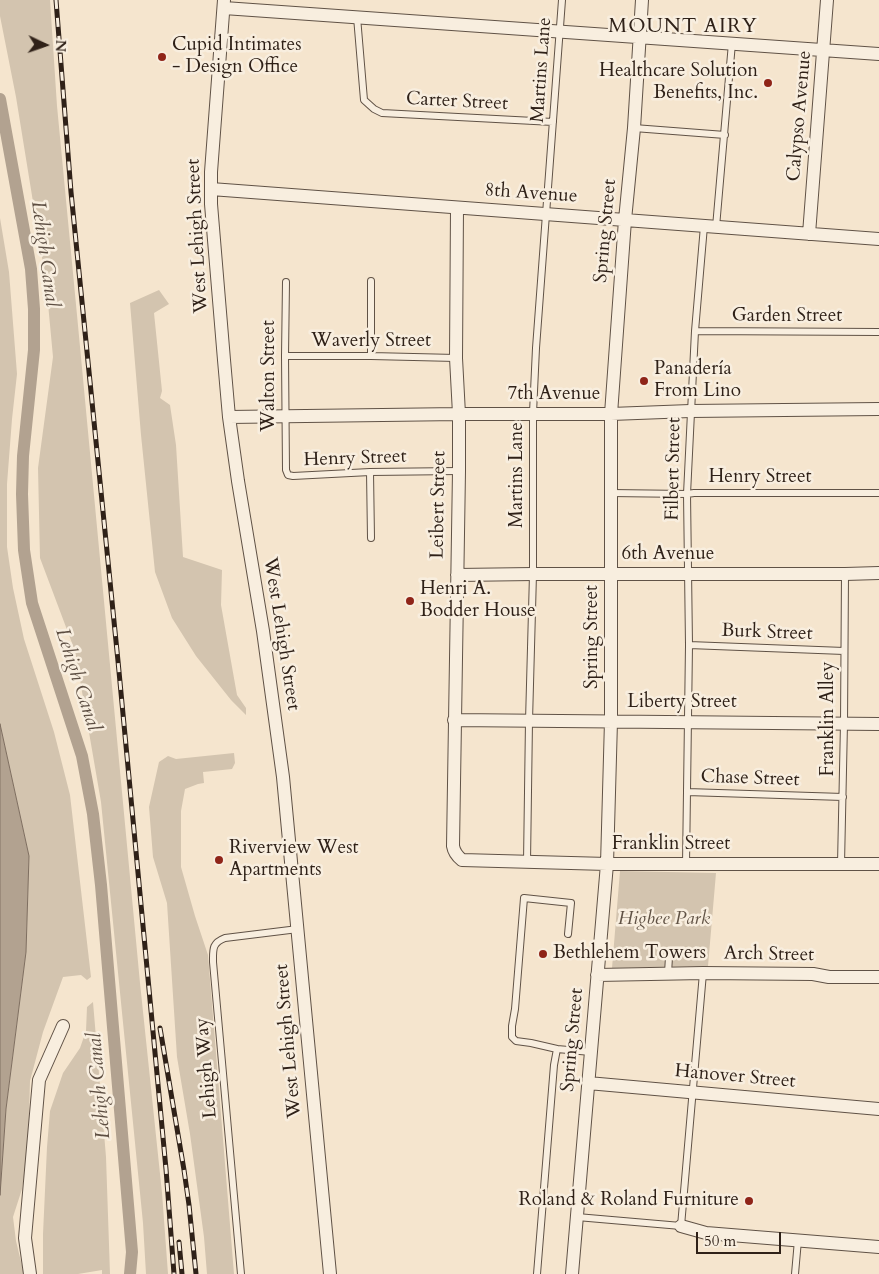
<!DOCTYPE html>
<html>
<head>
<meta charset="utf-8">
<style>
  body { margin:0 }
  #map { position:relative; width:879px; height:1274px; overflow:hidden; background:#f5e5ce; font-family:Cardo,serif }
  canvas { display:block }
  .north { position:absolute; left:20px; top:20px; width:50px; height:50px; -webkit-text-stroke:4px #f8eedf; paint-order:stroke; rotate:93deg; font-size:14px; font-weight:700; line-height:20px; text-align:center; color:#2f2118 }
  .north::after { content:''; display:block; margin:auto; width:18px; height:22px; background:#2f2118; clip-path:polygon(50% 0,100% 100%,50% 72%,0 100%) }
  .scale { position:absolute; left:696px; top:1232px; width:85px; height:22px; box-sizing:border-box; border:2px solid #2f2118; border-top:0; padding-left:6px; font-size:15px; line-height:18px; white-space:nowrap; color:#2f2118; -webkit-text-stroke:4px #f8eedf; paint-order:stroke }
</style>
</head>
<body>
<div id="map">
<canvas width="879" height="1274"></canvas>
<div class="north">N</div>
<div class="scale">50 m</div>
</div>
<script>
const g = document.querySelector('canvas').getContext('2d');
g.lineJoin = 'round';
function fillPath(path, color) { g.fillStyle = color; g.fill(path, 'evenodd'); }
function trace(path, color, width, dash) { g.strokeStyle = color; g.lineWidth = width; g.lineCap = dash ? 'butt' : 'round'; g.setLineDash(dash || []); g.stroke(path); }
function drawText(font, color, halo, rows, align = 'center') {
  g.font = font + ' Cardo,serif'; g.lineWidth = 5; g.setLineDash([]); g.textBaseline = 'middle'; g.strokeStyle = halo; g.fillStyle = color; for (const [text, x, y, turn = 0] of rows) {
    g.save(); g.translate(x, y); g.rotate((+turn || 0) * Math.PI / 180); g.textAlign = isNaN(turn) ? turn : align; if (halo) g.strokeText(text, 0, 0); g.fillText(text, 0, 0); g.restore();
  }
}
const green = new Path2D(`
  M 0,0 L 50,0 L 57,106 L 77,315 L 140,983 L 162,1193 L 168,1274 L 146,1274 L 143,1223 L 101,802 L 75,651 L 40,558 L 38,468 L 53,357 L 46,282 L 16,97 L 0,16 Z
  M 0,218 L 9,272 L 17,374 L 12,419 L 7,484 L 7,547 L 13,588 L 24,639 L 54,732 L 70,795 L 91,977 L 87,980 L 81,975 L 63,977 L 43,1032 L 30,1081 L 28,1153 L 22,1189 L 13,1217 L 16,1241 L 24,1274 L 0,1274 L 0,1195 L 6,1110 L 26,952 L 29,856 L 0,724 Z
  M 159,290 L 169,304 L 154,313 L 162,391 L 160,398 L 170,405 L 176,445 L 183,557 L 222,570 L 221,605 L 237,695 L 246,708 L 246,715 L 231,700 L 196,656 L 172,618 L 155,572 L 141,435 L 130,303 Z
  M 234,753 L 235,763 L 232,769 L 203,772 L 204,783 L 198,784 L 185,789 L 181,811 L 181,867 L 195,916 L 208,955 L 234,1274 L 207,1274 L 204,1237 L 190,1134 L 177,1057 L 167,903 L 153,857 L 149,807 L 159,762 L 168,756 L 176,759 Z
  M 620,871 L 716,873 L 708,966 L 612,968 Z
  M 93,1002 L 106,1157 L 110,1274 L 102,1274 L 102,1270 L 78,1274 L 43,1274 L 43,1234 L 47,1147 L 50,1111 L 63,1073 L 80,1048 L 86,1031 L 87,1007 Z`);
const water = new Path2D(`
  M 0,724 L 29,856 L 26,952 L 6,1109 L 0,1195 Z`);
const canal = new Path2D(`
  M 0,99 L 31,269 L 34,309 L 34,350 L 23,456 L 22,494 L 24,550 L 32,603 L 82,756 L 93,814 L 101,885 L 132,1252 L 130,1274`);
const service = new Path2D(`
  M 357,17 L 364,100 L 374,109 L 382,113 L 553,122
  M 634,128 L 725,135
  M 716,227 L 732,43
  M 371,281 L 371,356
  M 286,282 L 285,356 L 286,470 L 288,475 L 293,476 L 370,472 L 459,471
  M 695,331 L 879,332
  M 285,356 L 371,356 L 456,358
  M 370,472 L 371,538
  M 611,493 L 687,494 L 694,493 L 879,493
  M 689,645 L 844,651
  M 687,792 L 843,797
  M 527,862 L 529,721 L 533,574 L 533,413 L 536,348 L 562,0
  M 686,864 L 689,645 L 687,494 L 695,331 L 704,226
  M 841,864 L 844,723 L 845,574
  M 668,973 L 669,957
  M 557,1049 L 531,1043 L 516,1041 L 512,1037 L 512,1026 L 515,1009 L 524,898 L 571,903 L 568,934
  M 577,1217 L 681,1226 L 703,973
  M 241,1274 L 213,962 C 213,949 212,943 225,938 L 298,929
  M 537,1274 L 554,1065 L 557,1049 L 591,1052
  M 795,1274 L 798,1240`);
const minor = new Path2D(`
  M 224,0 L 211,172 L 211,204 L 224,360 L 229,417 L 238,481 L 263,631 L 283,777 L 330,1274
  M 224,8 L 879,54
  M 211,189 L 879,239
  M 457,208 L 456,358 L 459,414 L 459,471 L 453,846 C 454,852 457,856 462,860 L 607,864 L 879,864
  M 809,234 L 827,0
  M 229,417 L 459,414 L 611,414 L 690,411 L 879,409
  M 457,575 L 533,574 L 845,574 L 879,573
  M 454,720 L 879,724
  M 597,975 L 703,973 L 813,974 L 829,977 L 879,977
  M 588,1083 L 879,1109
  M 681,1226 L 706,1233 L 879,1247
  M 30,1274 L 25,1238 L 39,1080 L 63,1026
  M 572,1274 L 607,864 L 611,721 L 611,414 L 625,220 L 634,128 L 642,0`);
const rail = new Path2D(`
  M 56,0 L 71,192 L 118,661 L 166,1169 L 174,1274
  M 160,1028 L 184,1170 L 189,1205 L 196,1274
  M 179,1242 L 182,1274`);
const markers = [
  [162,57,5,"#8f2418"],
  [768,83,5,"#8f2418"],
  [644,381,5,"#8f2418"],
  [410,601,5,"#8f2418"],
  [219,860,5,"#8f2418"],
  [543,954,5,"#8f2418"],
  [749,1201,5,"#8f2418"]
];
const poiNames = [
  ["Cupid Intimates",172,46],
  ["- Design Office",172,68],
  ["Healthcare Solution",758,72,"right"],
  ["Benefits, Inc.",758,94,"right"],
  ["Panadería",654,370],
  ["From Lino",654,392],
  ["Henri A.",420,590],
  ["Bodder House",420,612],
  ["Riverview West",229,849],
  ["Apartments",229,871],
  ["Bethlehem Towers",553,954],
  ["Roland & Roland Furniture",739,1201,"right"]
];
const streetNames = [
  ["Martins Lane",542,70,-86],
  ["Carter Street",457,102,3],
  ["Calypso Avenue",800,116,-85],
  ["8th Avenue",531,194,4],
  ["Spring Street",606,231,-85],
  ["West Lehigh Street",198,236,-93],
  ["Garden Street",787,317],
  ["Waverly Street",371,342],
  ["Walton Street",270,376,-90],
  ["7th Avenue",554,395],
  ["Henry Street",355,459,-2],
  ["Filbert Street",674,469,-89],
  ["Martins Lane",518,475,-90],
  ["Henry Street",760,478],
  ["Leibert Street",439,505,-89],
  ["6th Avenue",668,555],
  ["Burk Street",767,633,2],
  ["West Lehigh Street",281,634,81],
  ["Spring Street",593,637,-90],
  ["Liberty Street",682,703],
  ["Franklin Alley",829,719,-90],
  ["Chase Street",750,779,2],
  ["Franklin Street",671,845],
  ["Arch Street",769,955,1],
  ["Spring Street",573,1040,-85],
  ["West Lehigh Street",289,1041,-95],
  ["Lehigh Way",207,1068,-95],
  ["Hanover Street",735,1077,5]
];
const parkNames = [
  ["Higbee Park",664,920]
];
const neighbourhoodNames = [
  ["MOUNT AIRY",683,27]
];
const waterNames = [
  ["Lehigh Canal",44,254,82],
  ["Lehigh Canal",77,680,72],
  ["Lehigh Canal",100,1086,-95]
];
fillPath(green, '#d3c4af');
fillPath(water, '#b2a290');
trace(water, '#7e6e60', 1);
trace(canal, '#b2a290', 12);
trace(service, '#605246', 8);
trace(minor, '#605246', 14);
trace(service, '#f8eedf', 6);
trace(minor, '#f8eedf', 12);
trace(rail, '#2f2118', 5);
trace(rail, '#f8eedf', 3, [9]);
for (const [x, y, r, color] of markers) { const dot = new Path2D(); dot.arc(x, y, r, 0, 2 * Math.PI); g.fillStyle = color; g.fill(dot); trace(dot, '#f8eedf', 2); }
drawText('19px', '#2f2118', '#f8eedf', poiNames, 'left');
drawText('19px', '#2f2118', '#f8eedf', streetNames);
drawText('italic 19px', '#605245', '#f8eedf', parkNames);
g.letterSpacing = '1px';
drawText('20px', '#2f2118', '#f8eedf', neighbourhoodNames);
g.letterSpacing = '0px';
drawText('italic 20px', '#5d4e42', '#f8eedf', waterNames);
</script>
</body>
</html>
